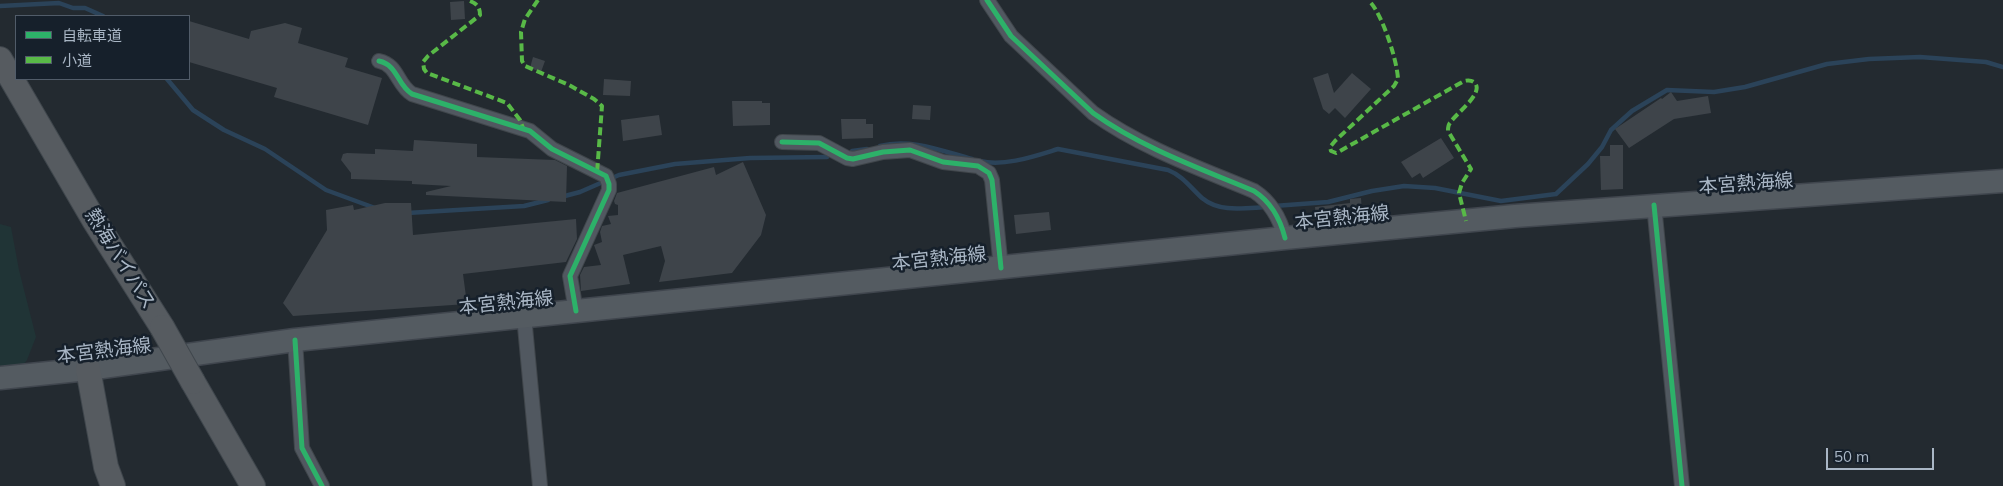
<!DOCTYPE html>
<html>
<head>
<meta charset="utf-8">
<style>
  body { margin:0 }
  #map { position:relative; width:2003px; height:486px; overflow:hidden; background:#232a30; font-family:Mulish,"Noto Sans JP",sans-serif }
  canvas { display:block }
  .legend { position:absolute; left:15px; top:15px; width:175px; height:65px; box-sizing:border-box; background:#16202b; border:1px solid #515c69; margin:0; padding:6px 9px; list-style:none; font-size:15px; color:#a9b6c5 }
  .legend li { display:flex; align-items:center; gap:10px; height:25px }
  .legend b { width:25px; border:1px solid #515c69 }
  .scale { position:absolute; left:1826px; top:448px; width:108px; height:22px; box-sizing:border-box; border:2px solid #a9b6c5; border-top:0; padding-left:6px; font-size:15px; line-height:18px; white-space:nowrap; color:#a9b6c5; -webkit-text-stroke:4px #16202b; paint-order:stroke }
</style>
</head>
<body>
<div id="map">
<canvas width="2003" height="486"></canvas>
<ul class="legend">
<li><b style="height:6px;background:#2db169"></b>自転車道</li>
<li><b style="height:6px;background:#58b947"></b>小道</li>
</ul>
<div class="scale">50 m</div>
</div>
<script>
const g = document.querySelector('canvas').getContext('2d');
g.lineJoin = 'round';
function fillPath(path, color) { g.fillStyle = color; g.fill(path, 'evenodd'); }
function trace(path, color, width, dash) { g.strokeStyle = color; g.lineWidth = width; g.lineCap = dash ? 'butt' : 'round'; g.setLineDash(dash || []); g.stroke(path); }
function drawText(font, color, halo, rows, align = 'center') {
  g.font = font + ' Mulish,"Noto Sans JP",sans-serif'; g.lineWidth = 5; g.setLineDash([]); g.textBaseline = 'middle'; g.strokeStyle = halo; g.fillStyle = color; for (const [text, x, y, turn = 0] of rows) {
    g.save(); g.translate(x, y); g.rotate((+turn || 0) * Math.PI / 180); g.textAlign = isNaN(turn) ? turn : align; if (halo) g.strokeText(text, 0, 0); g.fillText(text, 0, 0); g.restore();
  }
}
const green = new Path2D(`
  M 0,224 L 11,227 L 19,270 L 36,337 L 27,360 L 14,376 L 0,375 Z`);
const stream = new Path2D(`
  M 0,6 L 59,3 L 73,8 L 85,8 L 103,16
  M 167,79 L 193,110 L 224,130 L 265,149 L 326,190 L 375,208
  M 880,146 C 911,138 942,151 972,159
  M 852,151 L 867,149
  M 980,161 C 1004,167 1035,156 1058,149 L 1168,170 C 1183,176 1190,187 1202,198 C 1220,213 1245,208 1267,207
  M 561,197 L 580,192 L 619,175 L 675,164 L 750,158 L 827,157
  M 1274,206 L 1328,202 L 1372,191 L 1404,186 L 1435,188 L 1501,201 L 1556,194 L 1588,164 L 1602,147 L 1611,130 L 1622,120 L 1632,111 L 1667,90 L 1714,92 L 1745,87 L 1827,64 L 1869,59 L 1920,57 L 1986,62 L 2003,67
  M 407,213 L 524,206 L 548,200`);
const building = new Path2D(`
  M 464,1 L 465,19 L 451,20 L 450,2 Z
  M 189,21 L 249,39 L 251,31 L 285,23 L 302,28 L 298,43 L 348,58 L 345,67 L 382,78 L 368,125 L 274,97 L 277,88 L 189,62 Z
  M 533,57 L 545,61 L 541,72 L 530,68 Z
  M 1328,73 L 1334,93 L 1352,73 L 1371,89 L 1345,118 L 1335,108 L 1329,114 L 1323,109 L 1313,78 Z
  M 604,79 L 631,81 L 630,96 L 603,95 Z
  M 1671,92 L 1677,101 L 1708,96 L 1711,113 L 1674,119 L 1629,148 L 1615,129 L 1661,98 L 1662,99 Z
  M 732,101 L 762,101 L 762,103 L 770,103 L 770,125 L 733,126 Z
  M 913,105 L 931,106 L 930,120 L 912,119 Z
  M 659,115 L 662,135 L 623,141 L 621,120 Z
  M 841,119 L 866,119 L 866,124 L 873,124 L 873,138 L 842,139 Z
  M 1441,138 L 1454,158 L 1423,178 L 1420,173 L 1412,178 L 1401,162 Z
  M 414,140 L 477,144 L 477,157 L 555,160 L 567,166 L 566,202 L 426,195 L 426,192 L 451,186 L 412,184 L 412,181 L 351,179 L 351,173 L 341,160 L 343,154 L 347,153 L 375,154 L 375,149 L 413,151 Z
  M 1610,145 L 1623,145 L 1623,189 L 1601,190 L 1600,156 L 1610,156 Z
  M 743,162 L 766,215 L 761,235 L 732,273 L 659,282 L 665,261 L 661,246 L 623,255 L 630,284 L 581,291 L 580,275 L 584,267 L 601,265 L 594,245 L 602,242 L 600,232 L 602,226 L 611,224 L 608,216 L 618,215 L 618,205 L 615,204 L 614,201 L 617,193 L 714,167 L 716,175 Z
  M 1361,198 L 1362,213 L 1322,218 L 1322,217 L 1316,217 L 1315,207 L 1350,203 L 1350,199 Z
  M 385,203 L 411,203 L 413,235 L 576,219 L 577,239 L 566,262 L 463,274 L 467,304 L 293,316 L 283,303 L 327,230 L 326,210 L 353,205 L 354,210 Z
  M 1049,212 L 1051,230 L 1016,234 L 1014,215 Z`);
const minor = new Path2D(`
  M 987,0 L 1011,36 L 1093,113 C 1142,148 1199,168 1254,191 C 1271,202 1280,218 1285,238
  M 379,61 C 398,65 397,85 412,94 L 530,131 L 552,149 L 606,176 L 609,184 L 609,190 L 570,276 L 576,311
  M 782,142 L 819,143 L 847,158 L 853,159 L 883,152 L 910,150 L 943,162 L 978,166 L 989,173 L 992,180 L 1001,268
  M 1654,205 L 1682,486
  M 524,316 L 540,486
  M 295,340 L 302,448 L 322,486`);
const primary = new Path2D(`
  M 0,378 L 88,369 L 295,340 L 1285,238 L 1515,216 L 2003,181`);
const trunk = new Path2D(`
  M 0,59 L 94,220 L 162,327
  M 88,369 L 106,467 L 113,486
  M 193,382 L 253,486`);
const trunkBridge = new Path2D(`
  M 162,327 L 193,382`);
const quiet = new Path2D(`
  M 538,0 L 525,19 L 521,32 L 522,61 L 525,66 L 569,85 L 594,99 L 602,106 L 597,173
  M 470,1 C 477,4 480,7 480,15 L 428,56 L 423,62 L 424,69 L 427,73 L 507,103 L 520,120 L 523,128
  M 1371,3 C 1383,17 1397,60 1398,79 L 1394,86 L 1335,141 L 1330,147 L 1331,151 L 1336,153 L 1340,151 L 1464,81 C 1468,80 1472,80 1475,83 C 1484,94 1455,114 1450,123 C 1448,125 1448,128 1448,131 L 1471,169 L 1462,183 L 1459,193 L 1466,221`);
const cycleway = new Path2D(`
  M 987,0 L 1011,36 L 1093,113 C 1142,148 1199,168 1254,191 C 1271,202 1280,218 1285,238
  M 379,61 C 398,65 397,85 412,94 L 530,131 L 552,149 L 606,176 L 609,184 L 609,190 L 570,276 L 576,311
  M 782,142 L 819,143 L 847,158 L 853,159 L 883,152 L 910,150 L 943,162 L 978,166 L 989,173 L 992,180 L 1001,268
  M 1654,205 L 1682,486
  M 295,340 L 302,448 L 322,486`);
const streetNames = [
  ["本宮熱海線",1746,184,-4],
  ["本宮熱海線",1342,218,-6],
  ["熱海バイパス",120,259,58],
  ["本宮熱海線",939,259,-6],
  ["本宮熱海線",506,303,-6],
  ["本宮熱海線",104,351,-7]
];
fillPath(green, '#203436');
trace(stream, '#2b4359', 4.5);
fillPath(building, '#3e444a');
trace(minor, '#40464b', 16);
trace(primary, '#40464e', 25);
trace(trunk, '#3f464c', 26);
trace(minor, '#515860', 14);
trace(primary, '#545b61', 22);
trace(trunk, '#565b60', 24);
trace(trunkBridge, '#3f464c', 26, []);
trace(trunkBridge, '#565b60', 24);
trace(quiet, '#58b947', 4, [8, 4]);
trace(cycleway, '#2db169', 5);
drawText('19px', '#a9b6c5', '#16202b', streetNames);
</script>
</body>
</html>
